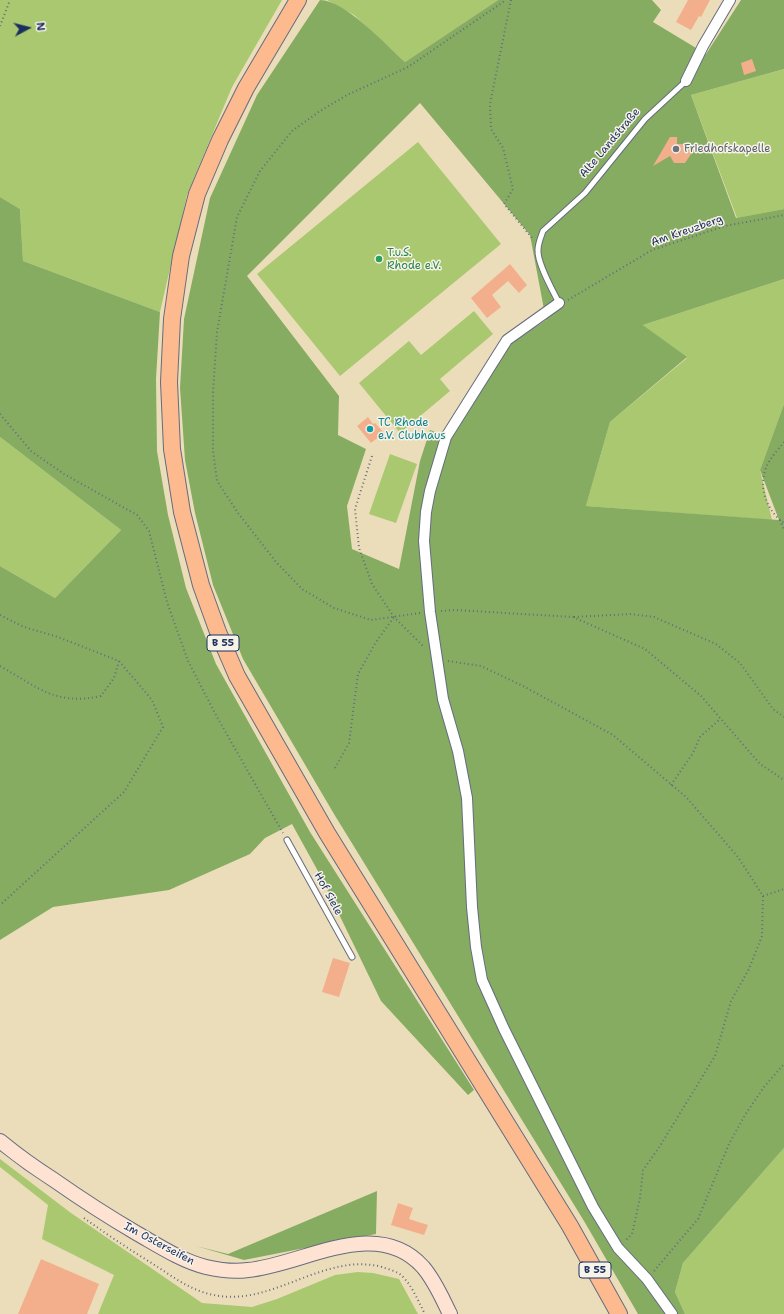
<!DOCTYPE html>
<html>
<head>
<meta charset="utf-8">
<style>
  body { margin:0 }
  #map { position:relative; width:784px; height:1314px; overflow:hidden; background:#ecddba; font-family:"Shantell Sans",sans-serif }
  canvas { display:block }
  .north { position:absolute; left:8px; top:8px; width:40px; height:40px; -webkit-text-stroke:3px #f7f3e8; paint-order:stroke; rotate:83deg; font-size:11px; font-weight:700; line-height:16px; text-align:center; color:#1b2f5e }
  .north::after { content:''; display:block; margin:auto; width:14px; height:18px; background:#1b2f5e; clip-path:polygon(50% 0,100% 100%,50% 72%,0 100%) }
</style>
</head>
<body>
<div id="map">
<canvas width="784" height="1314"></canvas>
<div class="north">N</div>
</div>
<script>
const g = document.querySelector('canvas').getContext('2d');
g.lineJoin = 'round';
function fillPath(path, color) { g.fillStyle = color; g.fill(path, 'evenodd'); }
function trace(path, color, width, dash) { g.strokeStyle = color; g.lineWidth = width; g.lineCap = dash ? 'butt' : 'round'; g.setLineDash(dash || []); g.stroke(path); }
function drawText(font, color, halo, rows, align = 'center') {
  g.font = font + ' "Shantell Sans",sans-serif'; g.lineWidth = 3; g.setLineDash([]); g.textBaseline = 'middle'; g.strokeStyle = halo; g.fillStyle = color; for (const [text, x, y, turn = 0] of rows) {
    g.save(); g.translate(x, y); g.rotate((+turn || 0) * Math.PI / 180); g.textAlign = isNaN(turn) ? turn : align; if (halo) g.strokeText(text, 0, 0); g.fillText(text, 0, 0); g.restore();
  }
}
const green = new Path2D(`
  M 0,0 L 282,0 L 232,87 L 187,195 L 160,312 L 23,261 L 20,209 L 0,197 Z
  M 327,0 L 498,0 L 405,62 L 354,15 Z
  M 784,69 L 784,209 L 737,218 L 691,95 Z
  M 418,142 L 501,244 L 340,376 L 257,274 Z
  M 784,279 L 784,404 L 760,470 L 772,520 L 586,506 L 610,422 L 687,358 L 643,325 Z
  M 474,311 L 493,334 L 440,379 L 450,391 L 400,433 L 359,383 L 409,341 L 421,355 Z
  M 0,437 L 121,530 L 55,598 L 0,566 Z
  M 390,454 L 417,464 L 396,523 L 369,514 Z
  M 784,1148 L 784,1314 L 685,1314 L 675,1292 L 683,1263 Z
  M 0,1159 L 71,1213 L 202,1303 L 252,1307 L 277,1299 L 335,1275 L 358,1272 L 373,1273 L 399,1279 L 418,1314 L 98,1314 L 114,1275 L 42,1239 L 48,1205 L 0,1167 Z`);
const forest = new Path2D(`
  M 320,0 C 345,0 386,45 405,62 L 498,0 L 652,0 L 661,10 L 653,22 L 706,54 L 741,0 L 784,0 L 784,69 L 691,95 L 736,218 L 784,209 L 784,279 L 643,325 L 687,357 L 610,422 L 586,506 L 779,520 L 760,470 L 784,404 L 784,1148 L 683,1263 L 675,1292 L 685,1314 L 638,1314 L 584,1221 L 334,814 L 243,659 L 213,585 L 195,513 L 185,460 L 180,388 L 184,319 L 210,198 L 257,95 ZM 420,103 L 530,235 L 546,320 L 511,343 L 452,438 L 430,430 L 420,461 L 399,569 L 352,549 L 347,506 L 366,449 L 338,435 L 339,396 L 247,276 Z
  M 0,197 L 20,209 L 23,261 L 160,312 L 156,379 L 157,451 L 168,515 L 186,588 L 216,664 L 310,832 L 474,1090 L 468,1095 L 381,1001 L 319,873 L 292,824 L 265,838 L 250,854 L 169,890 L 53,907 L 0,940 L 0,566 L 55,598 L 121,530 L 0,437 Z
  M 377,1191 L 376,1234 L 244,1260 L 196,1246 L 228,1254 Z`);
const building = new Path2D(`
  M 688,0 L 710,0 L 701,17 L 699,16 L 691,30 L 676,22 Z
  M 752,59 L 756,71 L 744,75 L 741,63 Z
  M 670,137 L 677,137 L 677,144 L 685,144 L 691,154 L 685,163 L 674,163 L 670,156 L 653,166 Z
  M 510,264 L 527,285 L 519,293 L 508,281 L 492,295 L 501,307 L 487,318 L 471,298 Z
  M 368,417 L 373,424 L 375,423 L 384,433 L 371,443 L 357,426 Z
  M 333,958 L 350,963 L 339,997 L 322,992 Z
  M 398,1203 L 413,1208 L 409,1219 L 428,1225 L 424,1235 L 391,1225 Z
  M 41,1259 L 99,1284 L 87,1314 L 18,1314 Z`);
const path = new Path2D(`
  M 511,0 L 490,104 L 491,129 L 503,148 L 513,189 L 504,204 L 532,238
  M 0,26 L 10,0
  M 568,300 L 652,250 L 725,226 L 784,215
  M 0,414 L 31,451 L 64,474 L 137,515 L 149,531 L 167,602 L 188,661 L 217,717 L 283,833
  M 784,442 C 778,450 769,459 766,468 C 758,488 767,511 784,523
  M 372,456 L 355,509 L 359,548 L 372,584 L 394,617 L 424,647
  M 780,520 L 784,530
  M 441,611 L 455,610 L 573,617 L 645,649 L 701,696 L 760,764 L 784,780
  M 420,613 L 371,620 L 334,608 L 302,589 L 276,562 L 238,513 L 217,481 L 213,451 L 213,392 L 217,332 L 237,217 L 260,171 L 292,131 L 320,111 L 347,95 L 408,67 L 506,0
  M 0,615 L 24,627 L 58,637 L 119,661 L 152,700 L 163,727 L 124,792 L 0,905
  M 574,617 L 631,614 L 654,617 L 716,644 L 740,663 L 773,709 L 784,717
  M 448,661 L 481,666 L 523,686 L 613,735 L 686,797 L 738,857 L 763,896 L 762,936 L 749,969 L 731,1001 L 715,1056 L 660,1146 L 643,1170 L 640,1198 L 632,1234 L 626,1240
  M 0,666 C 38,687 55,706 101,696 L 114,678 L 119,661
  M 335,768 L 349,743 L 358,674 L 376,642 L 394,617
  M 671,785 L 693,753 L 700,737 L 720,719
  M 763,896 L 784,889
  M 84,1218 C 105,1233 127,1248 150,1262 C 172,1276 193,1293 220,1296 C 275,1304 326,1252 382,1267 C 388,1269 396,1271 401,1275 C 412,1285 418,1301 425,1314
  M 654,1271 L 698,1219 L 729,1144 L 745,1115 L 764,1087 L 784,1064`);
const lane = new Path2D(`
  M 559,303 C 553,291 537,263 538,250 C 538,243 541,237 543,231 L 585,193 L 645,119 L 686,81
  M 287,840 L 352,957`);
const street = new Path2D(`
  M 686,81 L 703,46 L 730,0
  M 559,303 L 507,340 L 446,437 L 430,491 L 426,512 L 424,541 L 430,612 L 443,699 L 458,751 L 467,798 L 472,907 L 476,947 L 482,980 L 504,1029 L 593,1207 L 618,1248 L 647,1279 L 672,1314`);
const secondary = new Path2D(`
  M 0,1141 C 17,1155 35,1168 54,1180 C 81,1199 109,1217 138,1234 C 159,1246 182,1261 206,1267 C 219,1270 234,1272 248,1270 C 303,1265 376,1215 423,1267 C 435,1281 442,1298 450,1314`);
const primary = new Path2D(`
  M 298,0 L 246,88 L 220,140 L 197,194 L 181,256 L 172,319 L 169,382 L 172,449 L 182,512 L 201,585 L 218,632 L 237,676 L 327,833 L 570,1226 L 619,1314`);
const markers = [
  [676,149,4,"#6b7280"],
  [379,259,4,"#2e9e5b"],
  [370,429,4,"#0f9aa8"]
];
const shields = [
  [223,643,32],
  [595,1270,32]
];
const shieldNames = [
  ["B 55",223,643],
  ["B 55",595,1270]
];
const streetNames = [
  ["Alte Landstraße",610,143,-50],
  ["Am Kreuzberg",687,231,-19],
  ["Hof Siele",328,894,61],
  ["Im Osterseifen",159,1244,28]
];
const worshipNames = [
  ["Friedhofskapelle",684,149]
];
const leisureNames = [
  ["T.u.S.",387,253],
  ["Rhode e.V.",387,266]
];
const cultureNames = [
  ["TC Rhode",378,423],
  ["e.V. Clubhaus",378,436]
];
fillPath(green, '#a9c870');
fillPath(forest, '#86ac62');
fillPath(building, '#f3af8c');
trace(lane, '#646c7e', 7);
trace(street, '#646c7e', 12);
trace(secondary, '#646c7e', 16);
trace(primary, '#646c7e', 18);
trace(path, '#646c7e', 2, [1, 3]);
trace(lane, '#fff', 5);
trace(street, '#fff', 10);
trace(secondary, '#fee3d2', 14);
trace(primary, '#fcba8e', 16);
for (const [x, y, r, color] of markers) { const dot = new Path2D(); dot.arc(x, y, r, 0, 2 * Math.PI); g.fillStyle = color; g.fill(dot); trace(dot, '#f7f3e8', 1.5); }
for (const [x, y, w] of shields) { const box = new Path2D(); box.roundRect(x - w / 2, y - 8, w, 16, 3); g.fillStyle = '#f7f3e8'; g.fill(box); trace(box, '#1b2f5e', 1); }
drawText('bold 10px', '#1b2f5e', null, shieldNames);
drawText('11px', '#1b2f5e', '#f7f3e8', streetNames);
drawText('11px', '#5b616d', '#f7f3e8', worshipNames, 'left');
drawText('11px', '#27864d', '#f7f3e8', leisureNames, 'left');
drawText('11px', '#0d838f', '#f7f3e8', cultureNames, 'left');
</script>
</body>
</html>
